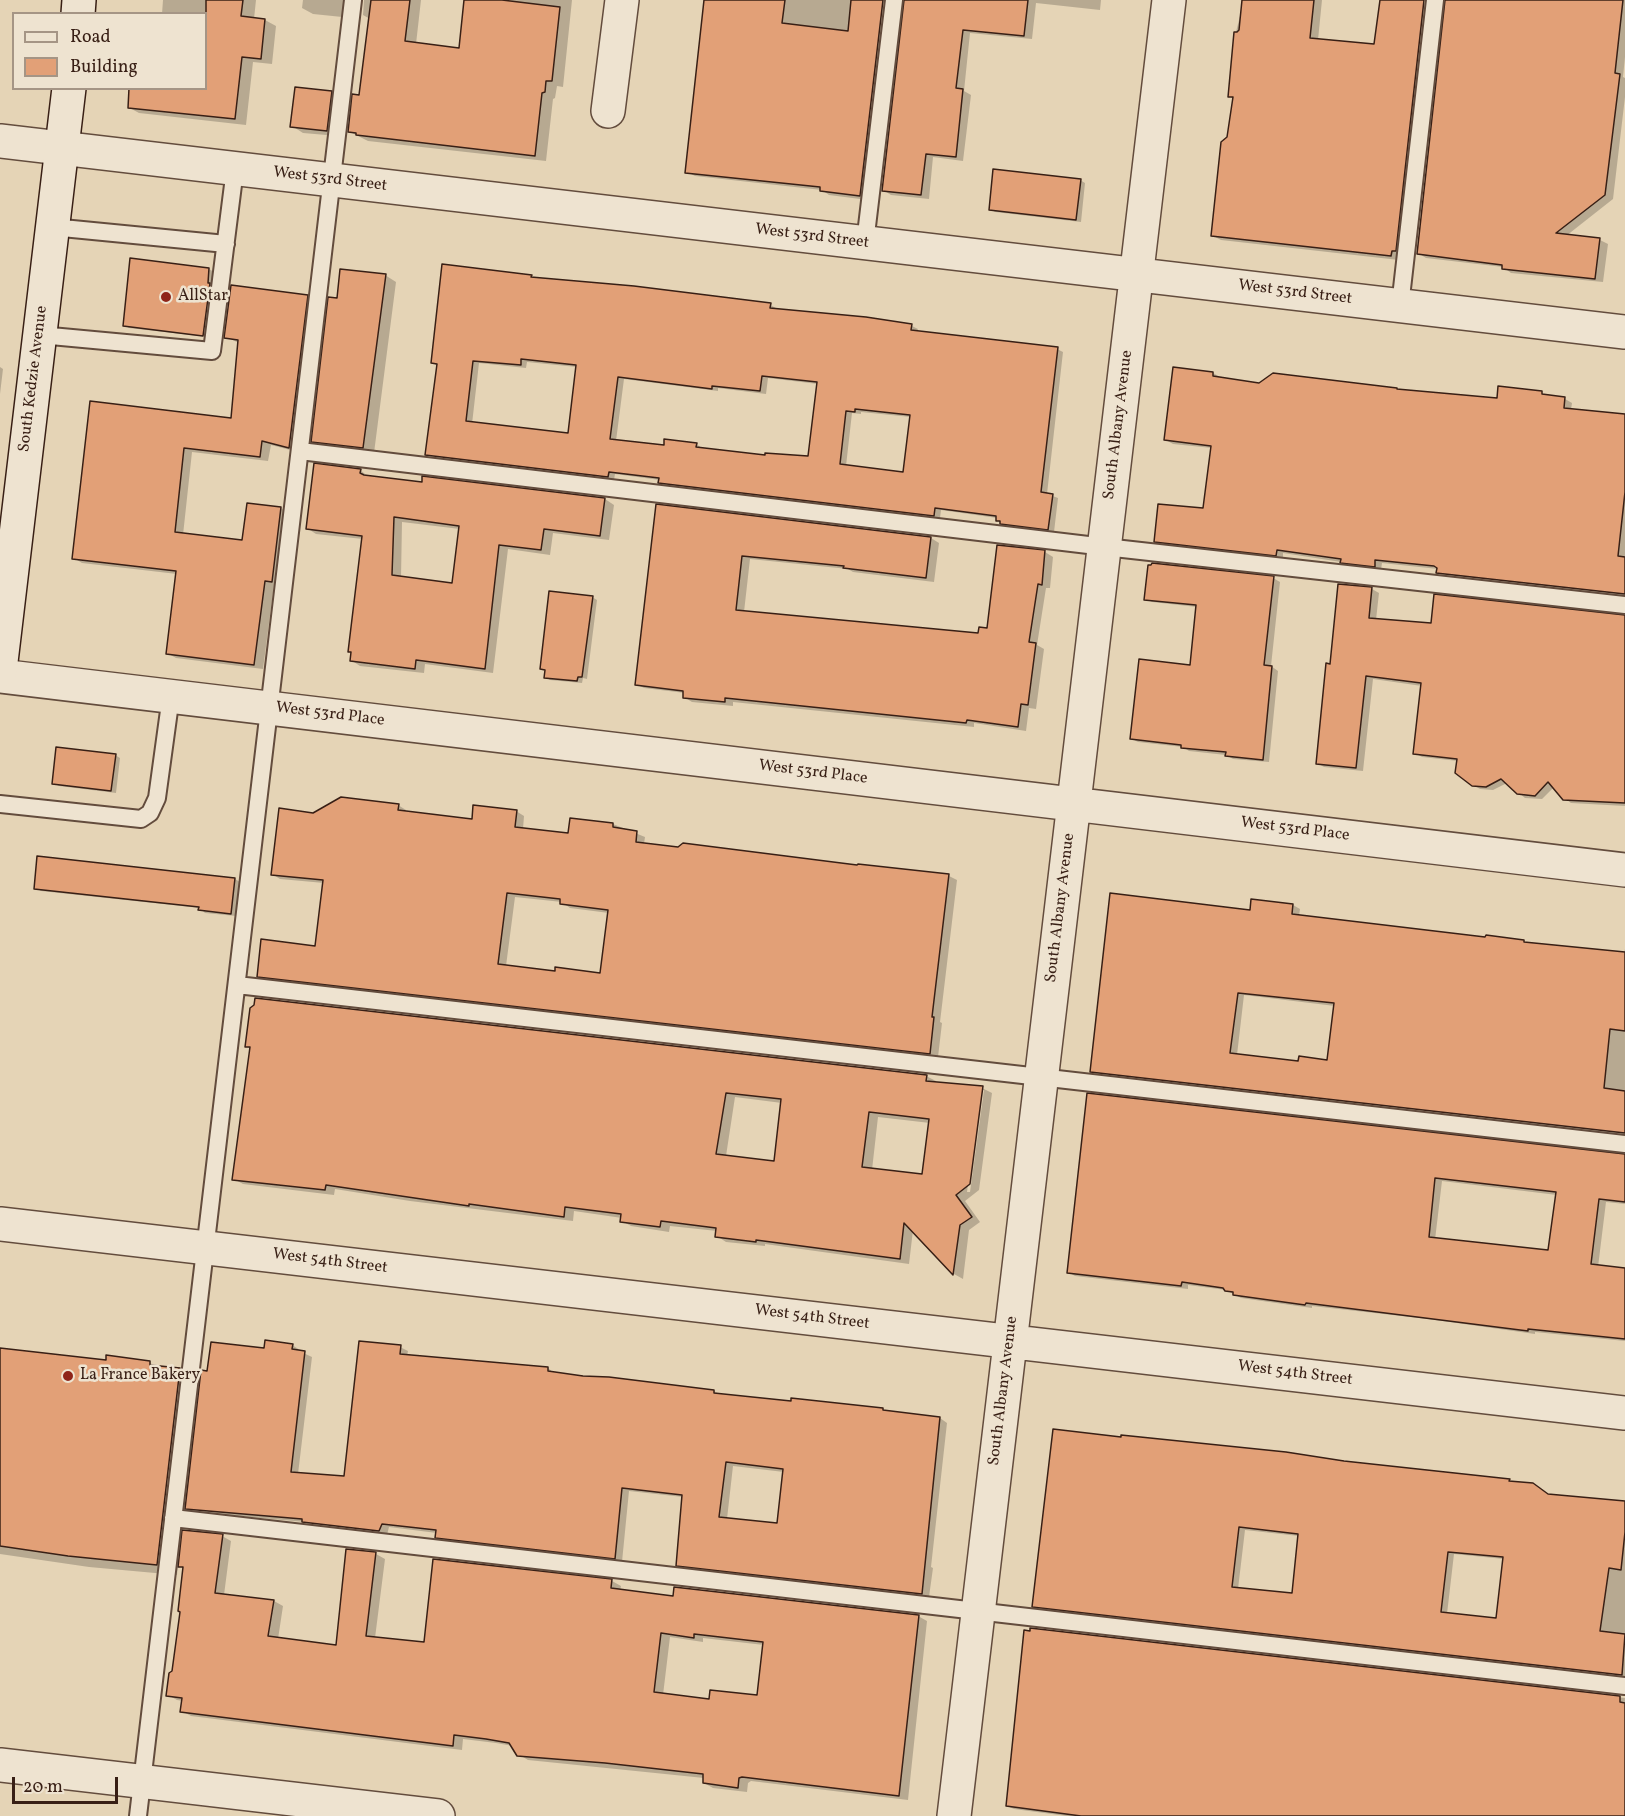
<!DOCTYPE html>
<html>
<head>
<meta charset="utf-8">
<style>
  body { margin:0 }
  #map { position:relative; width:1625px; height:1816px; overflow:hidden; background:#e5d4b6; font-family:Vollkorn,serif }
  canvas { display:block }
  .legend { position:absolute; left:12px; top:12px; width:195px; height:78px; box-sizing:border-box; background:#eee3d0; border:2px solid #a59585; margin:0; padding:8px 10px; list-style:none; font-size:18px; color:#381f15 }
  .legend li { display:flex; align-items:center; gap:12px; height:30px }
  .legend b { width:30px; border:2px solid #a59585 }
  .scale { position:absolute; left:12px; top:1777px; width:106px; height:27px; box-sizing:border-box; border:3px solid #381f15; border-top:0; padding-left:8px; font-size:18px; line-height:21px; white-space:nowrap; color:#381f15; -webkit-text-stroke:4px #eee3d0; paint-order:stroke }
</style>
</head>
<body>
<div id="map">
<canvas width="1625" height="1816"></canvas>
<ul class="legend">
<li><b style="height:8px;background:#eee3d0"></b>Road</li>
<li><b style="height:16px;background:#e2a077"></b>Building</li>
</ul>
<div class="scale">20 m</div>
</div>
<script>
const g = document.querySelector('canvas').getContext('2d');
g.lineJoin = 'round';
function fillPath(path, color) { g.fillStyle = color; g.fill(path, 'evenodd'); }
function trace(path, color, width, dash) { g.strokeStyle = color; g.lineWidth = width; g.lineCap = dash ? 'butt' : 'round'; g.setLineDash(dash || []); g.stroke(path); }
function drawText(font, color, halo, rows, align = 'center') {
  g.font = font + ' Vollkorn,serif'; g.lineWidth = 5; g.setLineDash([]); g.textBaseline = 'middle'; g.strokeStyle = halo; g.fillStyle = color; for (const [text, x, y, turn = 0] of rows) {
    g.save(); g.translate(x, y); g.rotate((+turn || 0) * Math.PI / 180); g.textAlign = isNaN(turn) ? turn : align; if (halo) g.strokeText(text, 0, 0); g.fillText(text, 0, 0); g.restore();
  }
}
const shadow = new Path2D(`
  M 163,0 L 256,0 L 254,19 L 265,20 L 276,26 L 272,64 L 253,62 L 246,125 L 139,113 L 128,107 L 206,88 L 206,14 L 162,14 Z
  M 303,0 L 355,0 L 352,18 L 313,14 L 302,8 Z
  M 364,0 L 421,0 L 416,44 L 460,50 L 465,0 L 572,0 L 563,87 L 557,86 L 555,98 L 553,99 L 546,161 L 368,141 L 350,132 L 360,96 L 370,19 L 363,15 Z
  M 705,0 L 893,0 L 868,200 L 829,195 L 822,190 L 695,176 L 687,172 Z
  M 906,0 L 1101,0 L 1100,10 L 1036,3 L 1032,39 L 970,33 L 964,91 L 971,95 L 963,161 L 933,157 L 929,199 L 891,195 L 883,190 Z
  M 1244,0 L 1322,0 L 1318,40 L 1376,46 L 1382,0 L 1424,3 L 1431,8 L 1399,260 L 1221,240 L 1213,236 L 1234,99 L 1229,96 L 1236,32 Z
  M 1453,0 L 1625,0 L 1625,57 L 1623,77 L 1625,78 L 1625,97 L 1613,199 L 1566,236 L 1600,240 L 1608,244 L 1603,282 L 1511,273 L 1503,267 L 1426,258 L 1418,253 Z
  M 331,93 L 342,99 L 338,136 L 303,133 L 292,126 Z
  M 1080,180 L 1085,183 L 1081,222 L 995,212 L 990,209 Z
  M 209,269 L 214,272 L 208,337 L 129,328 L 124,325 Z
  M 385,275 L 396,282 L 374,453 L 324,447 L 313,441 L 338,300 Z
  M 531,276 L 535,279 L 770,305 L 776,308 L 776,310 L 912,326 L 918,329 L 917,332 L 1057,349 L 1063,352 L 1047,494 L 1058,498 L 1054,532 L 1008,527 L 997,520 L 997,518 L 941,510 L 940,518 L 666,486 L 660,482 L 660,480 L 615,474 L 614,480 L 433,458 L 427,455 L 438,366 L 433,363 ZM 527,362 L 577,367 L 569,435 L 472,424 L 479,363 L 526,368 ZM 768,378 L 818,384 L 809,458 L 766,457 L 702,448 L 696,444 L 665,447 L 616,441 L 624,379 L 718,391 L 718,388 L 766,394 ZM 861,412 L 911,417 L 905,473 L 846,466 L 852,413 L 861,414 Z
  M 307,296 L 316,301 L 298,452 L 271,445 L 268,461 L 192,452 L 183,535 L 243,542 L 248,504 L 281,508 L 289,513 L 280,586 L 274,585 L 263,669 L 176,658 L 167,653 L 177,574 L 82,563 L 74,558 L 91,403 L 233,420 L 239,343 L 226,337 Z
  M 0,367 L 3,369 L 0,394 Z
  M 1213,373 L 1220,377 L 1260,384 L 1397,389 L 1498,399 L 1542,393 L 1548,397 L 1565,399 L 1572,403 L 1571,410 L 1625,415 L 1625,597 L 1445,577 L 1438,573 L 1438,569 L 1382,563 L 1381,570 L 1349,566 L 1341,562 L 1283,553 L 1283,559 L 1162,545 L 1155,541 L 1205,510 L 1212,448 L 1173,444 L 1166,440 Z
  M 360,470 L 369,477 L 423,484 L 605,499 L 614,505 L 609,540 L 553,533 L 550,555 L 508,549 L 493,673 L 425,664 L 424,673 L 360,666 L 351,660 L 363,539 L 316,534 L 307,528 ZM 402,522 L 460,529 L 454,585 L 401,578 Z
  M 657,506 L 931,538 L 939,543 L 934,582 L 853,572 L 848,569 L 750,559 L 744,612 L 979,634 L 988,630 L 999,546 L 1045,552 L 1053,557 L 1050,588 L 1046,588 L 1037,645 L 1044,649 L 1036,709 L 1029,708 L 1026,731 L 974,723 L 974,727 L 733,702 L 733,706 L 692,702 L 684,697 L 685,693 L 644,688 L 636,684 Z
  M 1273,578 L 1280,582 L 1271,666 L 1278,671 L 1269,762 L 1233,759 L 1226,755 L 1189,751 L 1183,747 L 1138,742 L 1132,739 L 1191,667 L 1197,607 L 1152,602 L 1146,599 Z
  M 1372,589 L 1379,593 L 1376,620 L 1433,625 L 1625,617 L 1625,806 L 1571,803 L 1564,798 L 1554,787 L 1542,799 L 1525,798 L 1507,783 L 1493,790 L 1480,789 L 1473,785 L 1458,761 L 1422,757 L 1415,753 L 1422,686 L 1373,679 L 1363,771 L 1324,767 L 1317,763 L 1331,665 Z
  M 592,597 L 597,600 L 587,679 L 583,678 L 582,683 L 550,680 L 545,677 L 546,671 L 542,668 Z
  M 115,755 L 120,758 L 116,793 L 59,786 L 54,783 Z
  M 398,805 L 406,810 L 406,813 L 473,821 L 516,811 L 524,816 L 523,829 L 570,835 L 572,820 L 613,824 L 645,837 L 644,844 L 949,876 L 957,880 L 940,1022 L 942,1023 L 938,1057 L 267,981 L 258,976 L 317,948 L 324,883 L 280,879 L 272,874 L 314,814 ZM 515,897 L 562,902 L 570,908 L 609,913 L 601,974 L 556,972 L 506,966 Z
  M 235,879 L 240,882 L 236,916 L 205,913 L 200,908 L 41,891 L 36,888 Z
  M 1253,901 L 1293,905 L 1300,909 L 1299,916 L 1624,954 L 1625,949 L 1625,1136 L 1098,1075 L 1091,1071 L 1251,912 ZM 1244,995 L 1335,1006 L 1328,1062 L 1300,1062 L 1237,1055 Z
  M 246,1046 L 926,1076 L 936,1081 L 936,1083 L 982,1088 L 992,1093 L 979,1190 L 965,1201 L 980,1222 L 969,1230 L 963,1279 L 954,1274 L 913,1230 L 909,1264 L 765,1244 L 765,1246 L 726,1242 L 717,1236 L 717,1231 L 670,1226 L 669,1232 L 631,1226 L 622,1221 L 622,1218 L 574,1211 L 573,1221 L 410,1201 L 335,1189 L 334,1195 L 243,1184 L 234,1179 L 251,1049 ZM 981,1090 L 984,1090 L 970,1192 L 967,1192 ZM 735,1097 L 782,1103 L 775,1163 L 726,1156 ZM 878,1117 L 930,1123 L 923,1176 L 872,1170 Z
  M 1089,1095 L 1625,1156 L 1625,1204 L 1606,1202 L 1598,1267 L 1625,1270 L 1625,1341 L 1535,1332 L 1535,1334 L 1428,1319 L 1312,1306 L 1312,1308 L 1241,1298 L 1226,1290 L 1188,1285 L 1188,1289 L 1075,1276 L 1068,1272 ZM 1442,1181 L 1557,1195 L 1550,1252 L 1435,1240 Z
  M 292,1345 L 300,1350 L 299,1351 L 312,1357 L 298,1474 L 345,1477 L 400,1347 L 408,1351 L 407,1356 L 548,1368 L 555,1374 L 714,1391 L 720,1395 L 940,1418 L 947,1423 L 931,1567 L 933,1568 L 929,1597 L 685,1569 L 677,1565 L 683,1497 L 629,1491 L 622,1562 L 445,1541 L 437,1537 L 437,1533 L 389,1527 L 387,1535 L 311,1526 L 305,1522 L 194,1512 L 185,1507 L 182,1531 L 222,1536 L 231,1541 L 224,1595 L 274,1601 L 283,1606 L 278,1639 L 337,1647 L 347,1550 L 376,1554 L 385,1559 L 375,1638 L 425,1643 L 434,1560 L 612,1581 L 621,1586 L 620,1591 L 675,1597 L 918,1616 L 927,1621 L 908,1800 L 751,1781 L 748,1783 L 747,1792 L 713,1788 L 704,1783 L 704,1778 L 528,1760 L 518,1754 L 513,1746 L 496,1743 L 463,1739 L 462,1750 L 191,1716 L 182,1711 L 183,1701 L 177,1700 L 168,1695 L 173,1672 L 182,1612 L 185,1569 L 178,1565 L 177,1575 L 89,1567 L 0,1554 L 0,1349 L 107,1361 L 150,1363 L 157,1367 L 180,1369 L 202,1382 L 209,1372 L 266,1350 ZM 733,1466 L 784,1472 L 779,1524 L 727,1519 ZM 670,1637 L 703,1642 L 703,1638 L 764,1645 L 758,1697 L 711,1700 L 663,1695 Z
  M 1344,1462 L 1509,1480 L 1549,1495 L 1625,1503 L 1625,1677 L 1040,1610 L 1034,1606 ZM 1245,1530 L 1299,1536 L 1293,1594 L 1238,1589 ZM 1454,1554 L 1504,1559 L 1497,1620 L 1447,1614 Z
  M 1031,1629 L 1625,1698 L 1625,1816 L 1067,1816 L 1014,1809 L 1007,1806 Z`);
const building = new Path2D(`
  M 206,0 L 243,0 L 241,16 L 265,19 L 261,59 L 242,57 L 235,119 L 128,108 L 129,88 L 206,88 Z
  M 371,0 L 410,0 L 405,41 L 459,48 L 464,0 L 502,0 L 560,7 L 552,81 L 546,81 L 545,92 L 542,93 L 535,156 L 356,135 L 356,133 L 348,132 L 352,94 L 359,95 Z
  M 704,0 L 785,0 L 782,23 L 848,31 L 851,0 L 883,0 L 860,196 L 820,191 L 820,187 L 685,173 Z
  M 904,0 L 1028,0 L 1024,36 L 963,30 L 956,88 L 963,89 L 956,157 L 926,154 L 921,195 L 882,191 Z
  M 1242,0 L 1314,0 L 1310,38 L 1374,44 L 1380,0 L 1424,0 L 1396,251 L 1392,251 L 1391,256 L 1211,236 L 1221,142 L 1227,137 L 1233,97 L 1228,97 L 1234,32 L 1237,32 L 1239,30 Z
  M 1445,0 L 1623,0 L 1615,73 L 1620,74 L 1605,195 L 1556,233 L 1600,238 L 1595,279 L 1502,269 L 1502,265 L 1417,254 Z
  M 295,87 L 332,91 L 327,131 L 290,127 Z
  M 993,169 L 1081,179 L 1076,220 L 989,210 Z
  M 130,258 L 209,268 L 208,283 L 210,283 L 203,336 L 123,326 Z
  M 442,264 L 532,275 L 531,277 L 634,286 L 771,303 L 770,308 L 866,317 L 912,324 L 911,330 L 1058,347 L 1041,492 L 1053,494 L 1048,530 L 1000,524 L 1000,521 L 996,521 L 996,516 L 935,508 L 934,516 L 658,483 L 659,478 L 609,472 L 608,477 L 425,455 L 437,364 L 431,363 ZM 521,359 L 576,365 L 568,433 L 466,421 L 473,361 L 521,365 ZM 762,376 L 817,382 L 808,456 L 765,453 L 765,455 L 696,447 L 697,443 L 664,439 L 664,445 L 610,439 L 618,377 L 712,389 L 712,386 L 760,391 ZM 855,409 L 910,415 L 903,472 L 840,464 L 846,411 L 855,412 Z
  M 340,269 L 386,274 L 363,448 L 311,442 L 328,297 L 337,298 Z
  M 231,285 L 308,295 L 289,448 L 262,441 L 260,457 L 184,448 L 175,532 L 242,540 L 247,503 L 281,507 L 272,582 L 265,581 L 254,665 L 166,654 L 176,571 L 72,559 L 90,401 L 231,418 L 238,340 L 224,338 Z
  M 1173,367 L 1213,372 L 1213,376 L 1259,383 L 1273,373 L 1397,388 L 1397,389 L 1497,398 L 1498,386 L 1542,391 L 1542,394 L 1565,397 L 1564,408 L 1625,414 L 1625,492 L 1618,556 L 1625,557 L 1625,594 L 1436,573 L 1437,568 L 1434,566 L 1375,560 L 1375,567 L 1340,563 L 1341,559 L 1277,550 L 1276,556 L 1154,542 L 1158,504 L 1203,508 L 1211,446 L 1164,440 Z
  M 314,463 L 361,469 L 360,473 L 364,475 L 422,482 L 422,476 L 605,498 L 600,536 L 544,529 L 541,550 L 499,545 L 485,669 L 416,660 L 415,669 L 350,661 L 351,652 L 348,652 L 362,536 L 306,529 ZM 394,517 L 459,526 L 452,583 L 392,575 Z
  M 656,504 L 931,537 L 926,578 L 843,568 L 844,566 L 742,556 L 736,610 L 978,633 L 979,627 L 987,628 L 997,545 L 1045,550 L 1042,585 L 1038,584 L 1029,642 L 1036,643 L 1028,705 L 1021,704 L 1018,727 L 967,720 L 966,723 L 725,698 L 725,702 L 683,698 L 683,691 L 635,685 Z
  M 1152,563 L 1274,576 L 1264,665 L 1272,666 L 1263,760 L 1225,756 L 1226,752 L 1181,748 L 1181,745 L 1130,739 L 1139,659 L 1190,665 L 1196,605 L 1144,600 L 1148,565 L 1151,565 Z
  M 1338,584 L 1372,587 L 1369,618 L 1431,623 L 1434,594 L 1625,615 L 1625,803 L 1563,800 L 1548,782 L 1535,796 L 1517,794 L 1501,779 L 1486,787 L 1472,786 L 1455,773 L 1457,759 L 1413,754 L 1421,683 L 1366,676 L 1356,768 L 1316,764 L 1326,663 L 1330,664 Z
  M 549,591 L 593,596 L 582,677 L 578,677 L 577,681 L 544,678 L 545,670 L 540,669 Z
  M 56,747 L 116,754 L 111,791 L 52,784 Z
  M 341,797 L 399,804 L 398,810 L 472,819 L 473,805 L 517,810 L 515,827 L 568,833 L 570,818 L 613,823 L 613,827 L 637,831 L 636,842 L 678,847 L 683,843 L 857,865 L 858,864 L 949,874 L 932,1017 L 934,1017 L 930,1054 L 257,977 L 261,939 L 315,946 L 323,880 L 271,875 L 279,808 L 313,813 ZM 507,893 L 560,899 L 560,904 L 608,910 L 600,973 L 555,967 L 555,971 L 498,964 Z
  M 37,856 L 235,878 L 231,914 L 198,910 L 199,907 L 34,889 Z
  M 1110,893 L 1250,910 L 1251,899 L 1293,904 L 1292,914 L 1485,937 L 1486,935 L 1524,940 L 1524,942 L 1625,952 L 1625,1031 L 1610,1029 L 1604,1088 L 1625,1091 L 1625,1133 L 1090,1072 ZM 1238,993 L 1334,1003 L 1327,1060 L 1299,1056 L 1298,1061 L 1230,1053 Z
  M 255,998 L 927,1075 L 926,1081 L 983,1086 L 970,1184 L 956,1195 L 972,1217 L 960,1225 L 953,1275 L 904,1223 L 900,1259 L 756,1240 L 756,1242 L 715,1237 L 716,1228 L 661,1221 L 660,1227 L 620,1222 L 621,1214 L 565,1207 L 564,1217 L 469,1204 L 469,1206 L 326,1185 L 325,1190 L 232,1180 L 250,1047 L 245,1047 L 250,1008 L 254,1005 ZM 726,1093 L 781,1099 L 774,1161 L 716,1154 ZM 869,1112 L 929,1119 L 922,1174 L 862,1167 Z
  M 1087,1093 L 1625,1154 L 1625,1202 L 1599,1199 L 1591,1264 L 1625,1268 L 1625,1339 L 1528,1329 L 1528,1331 L 1306,1303 L 1305,1305 L 1233,1295 L 1233,1292 L 1225,1291 L 1223,1288 L 1182,1282 L 1181,1286 L 1067,1273 ZM 1435,1178 L 1556,1192 L 1548,1250 L 1429,1237 Z
  M 265,1340 L 293,1344 L 292,1349 L 305,1351 L 291,1472 L 344,1476 L 359,1341 L 401,1345 L 400,1354 L 548,1367 L 548,1371 L 583,1376 L 609,1377 L 714,1390 L 714,1393 L 791,1401 L 791,1398 L 883,1408 L 883,1410 L 940,1417 L 922,1594 L 676,1566 L 682,1495 L 622,1488 L 615,1559 L 435,1538 L 436,1530 L 382,1524 L 379,1531 L 302,1522 L 302,1519 L 185,1509 L 201,1370 L 207,1371 L 211,1342 L 264,1348 ZM 726,1462 L 783,1469 L 777,1523 L 719,1517 Z
  M 0,1348 L 106,1360 L 106,1355 L 150,1361 L 150,1365 L 180,1368 L 157,1565 L 68,1556 L 0,1546 Z
  M 1053,1429 L 1121,1437 L 1121,1435 L 1286,1452 L 1344,1461 L 1510,1479 L 1509,1481 L 1533,1483 L 1548,1494 L 1625,1501 L 1625,1532 L 1621,1570 L 1609,1568 L 1600,1631 L 1625,1634 L 1622,1675 L 1032,1607 ZM 1239,1527 L 1298,1534 L 1292,1593 L 1232,1587 ZM 1448,1552 L 1503,1557 L 1496,1618 L 1441,1612 Z
  M 182,1530 L 223,1534 L 215,1593 L 274,1600 L 268,1636 L 336,1645 L 346,1549 L 376,1552 L 366,1636 L 424,1642 L 433,1559 L 612,1579 L 611,1588 L 673,1596 L 674,1587 L 919,1615 L 899,1796 L 742,1777 L 739,1778 L 738,1788 L 703,1783 L 703,1774 L 605,1763 L 517,1756 L 509,1743 L 486,1739 L 454,1735 L 453,1746 L 180,1712 L 182,1698 L 166,1696 L 169,1673 L 172,1671 L 180,1612 L 178,1611 L 183,1567 L 178,1567 ZM 661,1633 L 694,1638 L 694,1634 L 763,1642 L 757,1695 L 710,1690 L 709,1699 L 654,1692 Z
  M 1030,1628 L 1620,1696 L 1620,1702 L 1625,1703 L 1625,1816 L 1081,1816 L 1006,1806 L 1024,1630 L 1030,1631 Z`);
const lane = new Path2D(`
  M 52,227 L 226,244
  M 865,243 L 894,0
  M 1400,306 L 1435,0
  M 40,335 L 212,351 L 235,169
  M 300,451 L 1105,547 L 1625,605
  M 0,804 L 141,819 L 150,813 L 157,798 L 171,696
  M 237,985 L 1625,1144
  M 173,1518 L 1625,1686
  M 138,1816 L 353,0`);
const street = new Path2D(`
  M 608,111 L 622,0
  M 0,141 L 1625,332
  M 0,676 L 1625,870
  M 0,1224 L 1625,1413
  M 0,1765 L 438,1816
  M 954,1816 L 1169,0`);
const secondary = new Path2D(`
  M 78,14 L 79,0
  M 0,670 L 69,88`);
const markers = [
  [166,297,6,"#8f2418"],
  [68,1376,6,"#8f2418"]
];
const streetNames = [
  ["West 53rd Street",330,180,7],
  ["West 53rd Street",812,237,7],
  ["West 53rd Street",1295,293,7],
  ["South Kedzie Avenue",34,379,-83],
  ["South Albany Avenue",1119,425,-83],
  ["West 53rd Place",330,715,7],
  ["West 53rd Place",813,773,7],
  ["West 53rd Place",1295,830,7],
  ["South Albany Avenue",1061,908,-83],
  ["West 54th Street",330,1262,7],
  ["West 54th Street",812,1318,7],
  ["West 54th Street",1295,1374,7],
  ["South Albany Avenue",1004,1391,-83]
];
const poiNames = [
  ["AllStar",178,297],
  ["La France Bakery",80,1376]
];
fillPath(shadow, '#0003');
fillPath(building, '#e2a077');
trace(building, '#381f15', 1.5);
trace(lane, '#634c3d', 20);
trace(street, '#634c3d', 36);
trace(secondary, '#381f15', 36);
trace(lane, '#eee3d0', 16);
trace(street, '#eee3d0', 33);
trace(secondary, '#eee3d0', 33);
for (const [x, y, r, color] of markers) { const dot = new Path2D(); dot.arc(x, y, r, 0, 2 * Math.PI); g.fillStyle = color; g.fill(dot); trace(dot, '#eee3d0', 2); }
drawText('16px', '#381f15', '#eee3d0', streetNames);
drawText('16px', '#381f15', '#eee3d0', poiNames, 'left');
</script>
</body>
</html>
